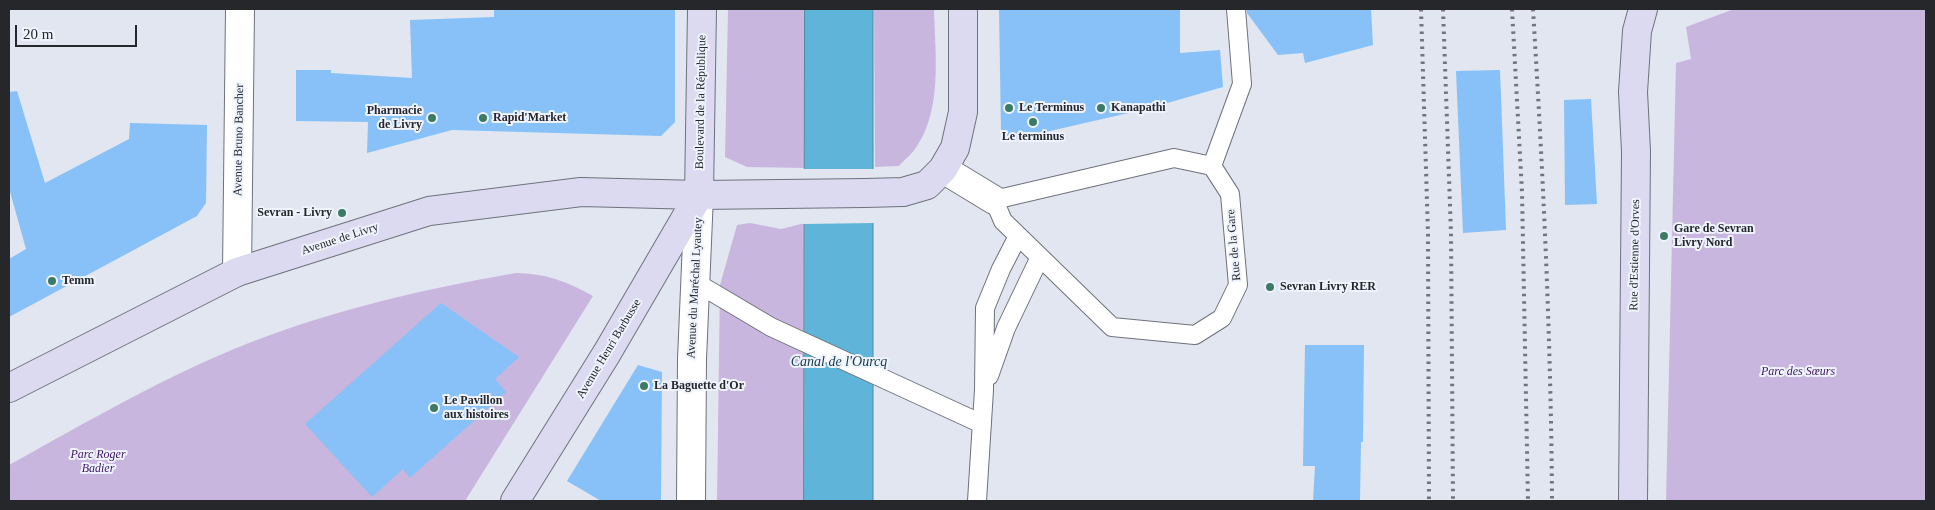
<!DOCTYPE html>
<html>
<head>
<meta charset="utf-8">
<style>
  body { margin:0 }
  #map { position:relative; width:1935px; height:510px; overflow:hidden; background:#e1e6f1; font-family:Georgia,serif }
  canvas { display:block }
  .frame { position:absolute; inset:0; border:10px solid #25272b; pointer-events:none }
  .scale { position:absolute; left:15px; top:25px; width:122px; height:22px; box-sizing:border-box; border:2px solid #25272b; border-top:0; padding-left:6px; font-size:15px; line-height:18px; white-space:nowrap; color:#25272b; -webkit-text-stroke:4px #eef3fe; paint-order:stroke }
</style>
</head>
<body>
<div id="map">
<canvas width="1935" height="510"></canvas>
<div class="frame"></div>
<div class="scale">20 m</div>
</div>
<script>
const g = document.querySelector('canvas').getContext('2d');
g.lineJoin = 'round';
function fillPath(path, color) { g.fillStyle = color; g.fill(path, 'evenodd'); }
function trace(path, color, width, dash) { g.strokeStyle = color; g.lineWidth = width; g.lineCap = dash ? 'butt' : 'round'; g.setLineDash(dash || []); g.stroke(path); }
function drawText(font, color, halo, rows, align = 'center') {
  g.font = font + ' Georgia,serif'; g.lineWidth = 4; g.setLineDash([]); g.textBaseline = 'middle'; g.strokeStyle = halo; g.fillStyle = color; for (const [text, x, y, turn = 0] of rows) {
    g.save(); g.translate(x, y); g.rotate((+turn || 0) * Math.PI / 180); g.textAlign = isNaN(turn) ? turn : align; if (halo) g.strokeText(text, 0, 0); g.fillText(text, 0, 0); g.restore();
  }
}
const green = new Path2D(`
  M 728,9 L 805,9 L 805,168 L 747,167 L 725,157 Z
  M 874,9 L 934,9 C 935,54 943,110 915,149 C 911,155 904,160 899,166 L 875,167 Z
  M 1734,9 L 1926,9 L 1926,501 L 1666,501 L 1676,63 L 1691,59 L 1686,27 Z
  M 750,223 L 781,229 L 805,223 L 804,501 L 717,501 L 720,285 L 737,225 Z
  M 516,273 C 545,273 568,282 593,296 L 465,501 L 9,501 L 9,465 C 87,422 165,376 249,343 C 333,310 428,288 516,273 Z`);
const water = new Path2D(`
  M 805,9 L 873,9 L 873,501 L 804,501 Z`);
const pier = new Path2D(`
  M 802,169 L 875,169 L 875,223 L 802,224 Z`);
const building = new Path2D(`
  M 494,9 L 675,9 L 675,122 L 661,136 L 452,130 L 367,153 L 368,122 L 296,121 L 296,70 L 331,70 L 331,73 L 412,78 L 410,20 L 494,17 Z
  M 999,9 L 1180,9 L 1180,53 L 1220,50 L 1223,87 L 1150,108 L 1011,140 L 1001,130 Z
  M 1247,9 L 1371,9 L 1373,45 L 1305,63 L 1303,53 L 1278,55 L 1247,13 Z
  M 1500,70 L 1506,230 L 1463,233 L 1456,71 Z
  M 17,91 L 45,183 L 129,139 L 130,123 L 207,125 L 206,203 L 197,216 L 9,317 L 9,259 L 26,249 L 9,188 L 9,92 Z
  M 1591,99 L 1597,204 L 1565,205 L 1564,100 Z
  M 441,303 L 519,357 L 495,379 L 506,392 L 410,478 L 403,469 L 372,497 L 305,424 Z
  M 1305,345 L 1364,345 L 1363,442 L 1361,442 L 1360,501 L 1313,501 L 1315,466 L 1303,466 Z
  M 638,365 L 662,372 L 661,501 L 601,501 L 567,481 Z`);
const lane = new Path2D(`
  M 1174,158 L 1212,166 L 1230,194 L 1238,285 L 1222,318 L 1195,335 L 1112,327 L 1003,221 L 994,200 Z
  M 1212,166 L 1242,84 L 1236,9
  M 695,282 L 771,327 L 982,424
  M 989,376 L 1006,328 L 1040,257
  M 977,501 L 984,390 L 985,308 L 1001,269 L 1018,236`);
const street = new Path2D(`
  M 943,169 L 994,200
  M 237,272 L 240,9
  M 691,501 L 692,359 L 699,195`);
const secondary = new Path2D(`
  M 9,388 L 237,272 L 429,211 L 581,192 L 699,195 L 865,193 L 903,192 L 927,185 L 943,169 L 955,148 L 963,112 L 963,9
  M 515,501 L 607,353 L 699,195 L 702,9
  M 1633,501 L 1636,151 L 1633,92 L 1637,31 L 1643,9`);
const rail = new Path2D(`
  M 1421,9 L 1428,234 L 1429,501
  M 1443,9 L 1451,233 L 1453,501
  M 1512,9 L 1522,192 L 1528,501
  M 1533,9 C 1543,173 1551,337 1552,501`);
const markers = [
  [1009,108,5,"#3d7a65"],
  [1101,108,5,"#3d7a65"],
  [432,118,5,"#3d7a65"],
  [483,118,5,"#3d7a65"],
  [1033,122,5,"#3d7a65"],
  [342,213,5,"#3d7a65"],
  [1664,236,5,"#3d7a65"],
  [52,281,5,"#3d7a65"],
  [1270,287,5,"#3d7a65"],
  [644,386,5,"#3d7a65"],
  [434,408,5,"#3d7a65"]
];
const streetNames = [
  ["Boulevard de la République",701,102,-89],
  ["Avenue Bruno Bancher",239,140,-89],
  ["Avenue de Livry",340,239,-18],
  ["Rue de la Gare",1234,245,-95],
  ["Rue d'Estienne d'Orves",1635,255,-89],
  ["Avenue du Maréchal Lyautey",695,288,-87],
  ["Avenue Henri Barbusse",609,349,-59]
];
const poiNames = [
  ["Le Terminus",1019,108],
  ["Kanapathi",1111,108],
  ["Pharmacie",422,111,"right"],
  ["de Livry",422,125,"right"],
  ["Rapid'Market",493,118],
  ["Le terminus",1033,137,"center"],
  ["Sevran - Livry",332,213,"right"],
  ["Gare de Sevran",1674,229],
  ["Livry Nord",1674,243],
  ["Temm",62,281],
  ["Sevran Livry RER",1280,287],
  ["La Baguette d'Or",654,386],
  ["Le Pavillon",444,401],
  ["aux histoires",444,415]
];
const parkNames = [
  ["Parc des Sœurs",1798,372],
  ["Parc Roger",98,455],
  ["Badier",98,469]
];
const waterNames = [
  ["Canal de l'Ourcq",839,362]
];
fillPath(green, '#c9b6df');
fillPath(water, '#5fb5d9');
trace(water, '#4e8aa5', 1);
fillPath(pier, '#e1e6f1');
fillPath(building, '#87c1f7');
trace(lane, '#6e727c', 20);
trace(street, '#6e727c', 30);
trace(secondary, '#6e727c', 30);
trace(lane, '#fff', 18);
trace(street, '#fff', 28);
trace(secondary, '#dbdaf1', 28);
trace(rail, '#71747b', 4, [2.5, 5]);
for (const [x, y, r, color] of markers) { const dot = new Path2D(); dot.arc(x, y, r, 0, 2 * Math.PI); g.fillStyle = color; g.fill(dot); trace(dot, '#eef3fe', 2); }
drawText('12px', '#25272b', '#eef3fe', streetNames);
drawText('bold 12px', '#25272b', '#eef3fe', poiNames, 'left');
drawText('italic 12px', '#3f1461', '#eef3fe', parkNames);
drawText('italic 14px', '#133a49', '#eef3fe', waterNames);
</script>
</body>
</html>
